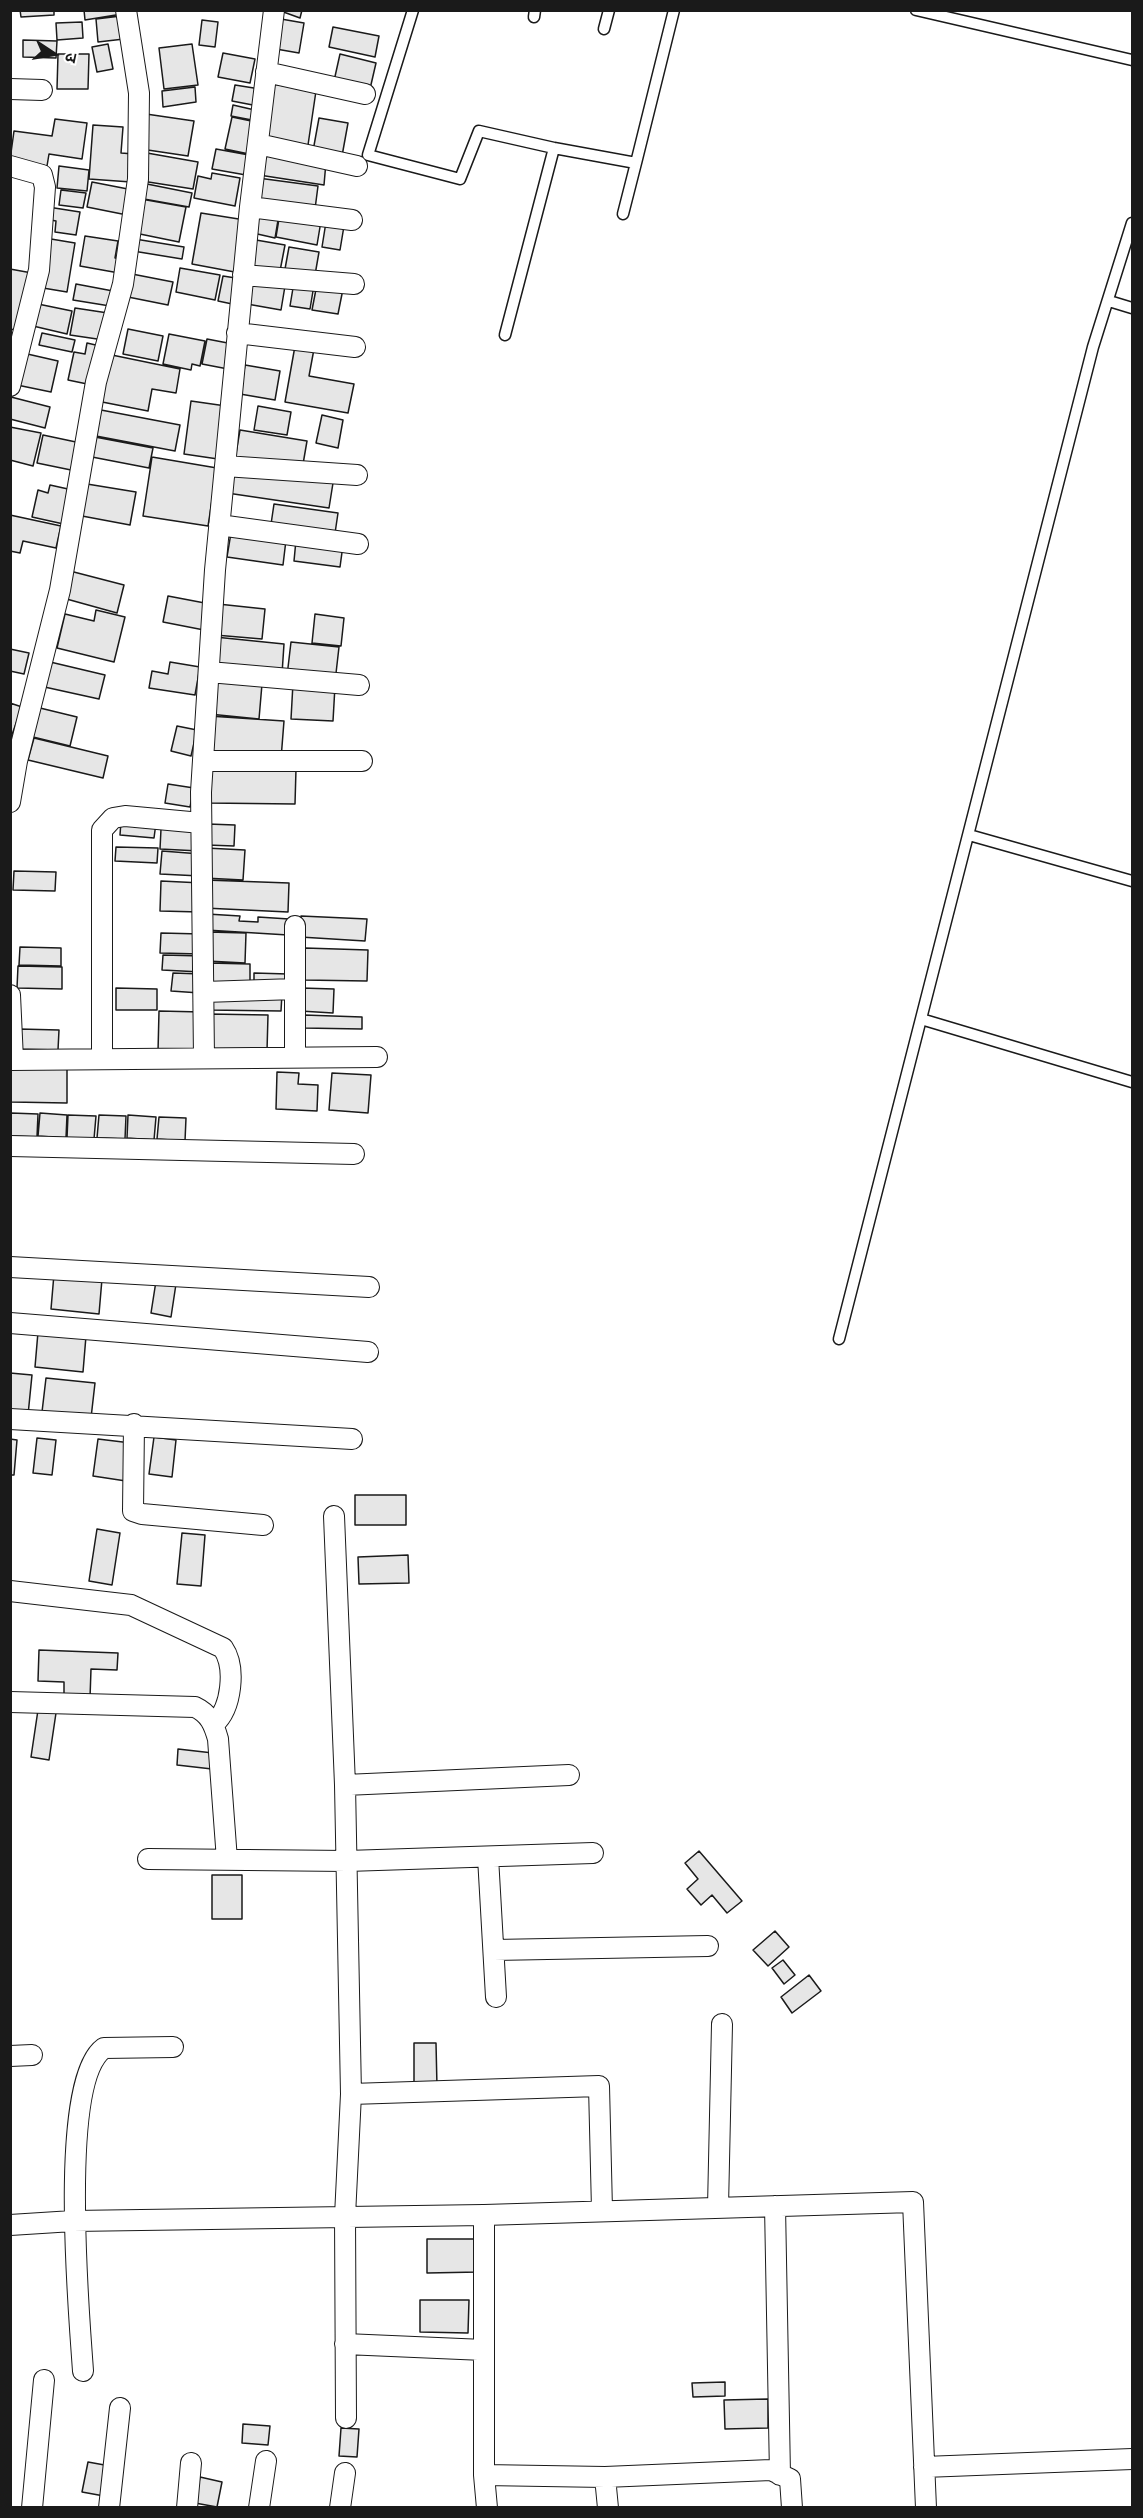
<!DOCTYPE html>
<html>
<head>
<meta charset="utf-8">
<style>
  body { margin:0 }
  #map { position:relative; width:1143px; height:2518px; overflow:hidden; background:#fff; font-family:Lato,"Noto Sans Devanagari",sans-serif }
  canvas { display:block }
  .frame { position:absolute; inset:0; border:12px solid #1a1a1a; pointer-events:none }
  .north { position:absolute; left:24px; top:24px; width:60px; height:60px; -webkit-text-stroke:4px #fff; paint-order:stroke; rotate:102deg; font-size:16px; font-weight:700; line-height:24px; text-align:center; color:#1a1a1a }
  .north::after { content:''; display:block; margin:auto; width:21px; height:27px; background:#1a1a1a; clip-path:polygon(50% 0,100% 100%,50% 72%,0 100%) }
</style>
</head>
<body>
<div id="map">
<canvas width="1143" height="2518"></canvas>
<div class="frame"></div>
<div class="north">उ</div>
</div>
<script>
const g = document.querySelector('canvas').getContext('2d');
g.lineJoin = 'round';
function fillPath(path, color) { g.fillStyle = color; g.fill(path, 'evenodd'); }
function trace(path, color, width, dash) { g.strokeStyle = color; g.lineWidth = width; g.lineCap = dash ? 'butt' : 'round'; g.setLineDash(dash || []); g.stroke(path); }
const building = new Path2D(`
  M 20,10 L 54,10 L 54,15 L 21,17 Z
  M 84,10 L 122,10 L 122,14 L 85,20 Z
  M 278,10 L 302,10 L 300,18 Z
  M 121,16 L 124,39 L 98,42 L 96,19 Z
  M 281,19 L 304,23 L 299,53 L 276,49 Z
  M 202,20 L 218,22 L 215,47 L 199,45 Z
  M 82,22 L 83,38 L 57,40 L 56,23 Z
  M 333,27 L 379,36 L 375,57 L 329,47 Z
  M 23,40 L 57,41 L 56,58 L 23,57 Z
  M 108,44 L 113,69 L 97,72 L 92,47 Z
  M 192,44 L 198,85 L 164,89 L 159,48 Z
  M 223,53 L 255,59 L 250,83 L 218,77 Z
  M 58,54 L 89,54 L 88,89 L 57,89 Z
  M 340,54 L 376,63 L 370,89 L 334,81 Z
  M 273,84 L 316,91 L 308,145 L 265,138 Z
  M 235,85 L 260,89 L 258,106 L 232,101 Z
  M 195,87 L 196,102 L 163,107 L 162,91 Z
  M 233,105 L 259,111 L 257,121 L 231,116 Z
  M 146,114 L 194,121 L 188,156 L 141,149 Z
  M 232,117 L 256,122 L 249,154 L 225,149 Z
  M 319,118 L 348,123 L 342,156 L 313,151 Z
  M 55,119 L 87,123 L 82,159 L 49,154 L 47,166 L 10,160 L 14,131 L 52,136 Z
  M 93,125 L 123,127 L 121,153 L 134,154 L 131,182 L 89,179 Z
  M 216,149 L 249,155 L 246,175 L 212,169 Z
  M 263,149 L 326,162 L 324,185 L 259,175 Z
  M 147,153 L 198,162 L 193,189 L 142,181 Z
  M 59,166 L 89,170 L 87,191 L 57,188 Z
  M 212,173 L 240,178 L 235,206 L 194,198 L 198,176 L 211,179 Z
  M 258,178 L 318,186 L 315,209 L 255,200 Z
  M 92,182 L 133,190 L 127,215 L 87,207 Z
  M 147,184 L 192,193 L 189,207 L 144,199 Z
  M 61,190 L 86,193 L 83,208 L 59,205 Z
  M 141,199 L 186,207 L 179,242 L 135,233 Z
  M 48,207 L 80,212 L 76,235 L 55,232 L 56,221 L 46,219 Z
  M 257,210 L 279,214 L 275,238 L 253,233 Z
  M 201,213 L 245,220 L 240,273 L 192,264 Z
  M 280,213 L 321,221 L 317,245 L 276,237 Z
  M 326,222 L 344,226 L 340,250 L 322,247 Z
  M 85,236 L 118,241 L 115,258 L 121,259 L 119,273 L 80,266 Z
  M 51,239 L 75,243 L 67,292 L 43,288 Z
  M 135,239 L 184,247 L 182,259 L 133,251 Z
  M 256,240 L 285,245 L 280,271 L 251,266 Z
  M 289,247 L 319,252 L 315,275 L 285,269 Z
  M 180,268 L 220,275 L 215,300 L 176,292 Z
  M 10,269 L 32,273 L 21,331 L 10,329 Z
  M 132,274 L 173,282 L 168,305 L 128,297 Z
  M 223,276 L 242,279 L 237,305 L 218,301 Z
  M 252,280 L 285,286 L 281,310 L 247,304 Z
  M 294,282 L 314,285 L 310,309 L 290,306 Z
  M 76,284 L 113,291 L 110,306 L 73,300 Z
  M 317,284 L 343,289 L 338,314 L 312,310 Z
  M 38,304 L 72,311 L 67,334 L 33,326 Z
  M 75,308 L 108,313 L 104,340 L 70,335 Z
  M 128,329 L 163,336 L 158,361 L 123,354 Z
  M 42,333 L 75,340 L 72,352 L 39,345 Z
  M 169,334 L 205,341 L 200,366 L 192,364 L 191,370 L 163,364 Z
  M 207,339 L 233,344 L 228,369 L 202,364 Z
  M 87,343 L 100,346 L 92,385 L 68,380 L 74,352 L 85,354 Z
  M 295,346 L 314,349 L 309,376 L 354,384 L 348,413 L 285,402 Z
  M 23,353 L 58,361 L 51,392 L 17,385 Z
  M 107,354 L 180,369 L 176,393 L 152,389 L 148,411 L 97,401 Z
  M 245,365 L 280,371 L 275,400 L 240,394 Z
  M 11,397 L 50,407 L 45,428 L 10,419 Z
  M 191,401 L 226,406 L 218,459 L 184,454 Z
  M 258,406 L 291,412 L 287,435 L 254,430 Z
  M 101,410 L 180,425 L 175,451 L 96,436 Z
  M 322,415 L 343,420 L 338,448 L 316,443 Z
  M 10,427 L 41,433 L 33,466 L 10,460 Z
  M 240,430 L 307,441 L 302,470 L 235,459 Z
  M 43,435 L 76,442 L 71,470 L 37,463 Z
  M 95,437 L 153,448 L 149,468 L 92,457 Z
  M 152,457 L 217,468 L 208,526 L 143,516 Z
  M 231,468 L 333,483 L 329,508 L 227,493 Z
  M 87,484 L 136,492 L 130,525 L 82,516 Z
  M 50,485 L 77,491 L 68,525 L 32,517 L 38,490 L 48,493 Z
  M 274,504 L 338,513 L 334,540 L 270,531 Z
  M 10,515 L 61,526 L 56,548 L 23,541 L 20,553 L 10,551 Z
  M 231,533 L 286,540 L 283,565 L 227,557 Z
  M 296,540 L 343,545 L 340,567 L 294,561 Z
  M 70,571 L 124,585 L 117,613 L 63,598 Z
  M 168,596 L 210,604 L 204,630 L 163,622 Z
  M 218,604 L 265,609 L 262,639 L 215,635 Z
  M 96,610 L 125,617 L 114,662 L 57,648 L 65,614 L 94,621 Z
  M 315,614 L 344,618 L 341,646 L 312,643 Z
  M 215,637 L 284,644 L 282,674 L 212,667 Z
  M 291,642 L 339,647 L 335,682 L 287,676 Z
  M 10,649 L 29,653 L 24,674 L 10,671 Z
  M 46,661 L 105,675 L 99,699 L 40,686 Z
  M 170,662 L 200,667 L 195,695 L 149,688 L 152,671 L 168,674 Z
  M 212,679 L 262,684 L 259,719 L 209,714 Z
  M 293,683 L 335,686 L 333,721 L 291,719 Z
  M 10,703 L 22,707 L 10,740 Z
  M 40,708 L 77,717 L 70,746 L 33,737 Z
  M 209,716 L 284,721 L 281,759 L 206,753 Z
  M 177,726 L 197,730 L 191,756 L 171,751 Z
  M 34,738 L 108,756 L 103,778 L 28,760 Z
  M 207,768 L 296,769 L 295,804 L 207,803 Z
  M 168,784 L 194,788 L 190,807 L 165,803 Z
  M 121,821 L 156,823 L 154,838 L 120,835 Z
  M 208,824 L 235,825 L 234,846 L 207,845 Z
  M 161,829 L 200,831 L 199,851 L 160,849 Z
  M 116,847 L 158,848 L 157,863 L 115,861 Z
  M 206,848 L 245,850 L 243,880 L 204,878 Z
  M 162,851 L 201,854 L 200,876 L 160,874 Z
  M 14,871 L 56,872 L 55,891 L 13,890 Z
  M 205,880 L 289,883 L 288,912 L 204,908 Z
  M 161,881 L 202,883 L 200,912 L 160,911 Z
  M 207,914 L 240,916 L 239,921 L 258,922 L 258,917 L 289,919 L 288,935 L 206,930 Z
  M 301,916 L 367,919 L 365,941 L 300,937 Z
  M 208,932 L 246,933 L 245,963 L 207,961 Z
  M 161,933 L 201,934 L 200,954 L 160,953 Z
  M 20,947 L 61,948 L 61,966 L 19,965 Z
  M 305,948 L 368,950 L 367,981 L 303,980 Z
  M 163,955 L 202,956 L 201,972 L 162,970 Z
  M 208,963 L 250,964 L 250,989 L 207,988 Z
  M 18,966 L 62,967 L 62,989 L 17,988 Z
  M 173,973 L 201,974 L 200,993 L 171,991 Z
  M 254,973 L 288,974 L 288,986 L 254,985 Z
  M 116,988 L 157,989 L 157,1010 L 116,1010 Z
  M 301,988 L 334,989 L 333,1013 L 300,1011 Z
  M 208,992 L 282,993 L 281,1011 L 208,1010 Z
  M 159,1011 L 202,1012 L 201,1053 L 158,1052 Z
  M 208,1014 L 268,1015 L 267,1051 L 207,1051 Z
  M 304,1015 L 362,1017 L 362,1029 L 303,1028 Z
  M 19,1029 L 59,1030 L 58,1050 L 18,1049 Z
  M 11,1066 L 67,1066 L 67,1103 L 11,1102 Z
  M 277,1072 L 299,1073 L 298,1084 L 318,1085 L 317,1111 L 276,1109 Z
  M 332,1073 L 371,1075 L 368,1113 L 329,1110 Z
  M 11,1113 L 38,1114 L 37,1137 L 10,1136 Z
  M 40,1113 L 67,1115 L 66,1138 L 38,1136 Z
  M 68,1115 L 96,1116 L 94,1139 L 67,1138 Z
  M 99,1115 L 126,1116 L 125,1139 L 97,1138 Z
  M 128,1115 L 156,1117 L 154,1140 L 127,1138 Z
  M 159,1117 L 186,1118 L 185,1141 L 157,1139 Z
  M 54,1274 L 102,1279 L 99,1314 L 51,1309 Z
  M 156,1281 L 176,1284 L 171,1317 L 151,1313 Z
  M 38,1332 L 86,1336 L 83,1372 L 35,1367 Z
  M 10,1373 L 32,1375 L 28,1415 L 10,1413 Z
  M 46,1378 L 95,1383 L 91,1418 L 42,1412 Z
  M 154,1437 L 176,1440 L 172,1477 L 149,1474 Z
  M 37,1438 L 56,1440 L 52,1475 L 33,1473 Z
  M 10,1439 L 17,1440 L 14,1475 L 10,1475 Z
  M 98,1439 L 131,1443 L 126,1481 L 93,1476 Z
  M 355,1495 L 406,1495 L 406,1525 L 355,1525 Z
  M 97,1529 L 120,1533 L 112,1585 L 89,1581 Z
  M 182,1533 L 205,1535 L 201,1586 L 177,1584 Z
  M 408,1555 L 409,1583 L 359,1584 L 358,1557 Z
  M 39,1650 L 118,1653 L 117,1670 L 91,1669 L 90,1698 L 64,1697 L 64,1682 L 38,1681 Z
  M 38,1710 L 56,1713 L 49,1760 L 31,1757 Z
  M 178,1749 L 213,1753 L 212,1769 L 177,1765 Z
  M 699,1851 L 742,1901 L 727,1913 L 712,1895 L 701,1905 L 687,1889 L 698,1879 L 685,1863 Z
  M 212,1875 L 242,1875 L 242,1919 L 212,1919 Z
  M 775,1931 L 789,1947 L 768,1966 L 753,1950 Z
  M 783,1960 L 795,1975 L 784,1984 L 772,1968 Z
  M 809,1975 L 821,1991 L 792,2013 L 781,1997 Z
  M 414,2043 L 436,2043 L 437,2087 L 414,2088 Z
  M 427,2239 L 479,2239 L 479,2272 L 427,2273 Z
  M 420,2300 L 469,2300 L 468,2333 L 420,2332 Z
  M 725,2382 L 725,2396 L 693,2397 L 692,2383 Z
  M 768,2399 L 768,2428 L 725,2429 L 724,2400 Z
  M 243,2424 L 270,2426 L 268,2445 L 242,2443 Z
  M 341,2428 L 359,2429 L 357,2457 L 339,2456 Z
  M 88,2462 L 110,2466 L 104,2496 L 82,2492 Z
  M 200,2477 L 222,2482 L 217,2507 L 195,2503 Z`);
const lane = new Path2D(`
  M 413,10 L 368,155 L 460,179 L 479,131 L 554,148 L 636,163 L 674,10
  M 916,10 L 1132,60
  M 534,17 L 535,10
  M 604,29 L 609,10
  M 623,214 L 636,163
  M 1109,301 L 1132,308
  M 505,335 L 554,148
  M 969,835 L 1132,881
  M 921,1019 L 1132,1082
  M 839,1339 L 1093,347 L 1132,223`);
const street = new Path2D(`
  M 266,72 L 365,94
  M 10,89 L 42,90
  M 258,144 L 357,166
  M 10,166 L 42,175 L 45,187 L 39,270 L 10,386
  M 250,207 L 352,220
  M 243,275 L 354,284
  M 237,333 L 355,347
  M 225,466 L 357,475
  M 219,525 L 358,544
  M 209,672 L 359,685
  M 203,761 L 362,761
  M 10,802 L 17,761 L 60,590 L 96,382 L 123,284 L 138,179 L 139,93 L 126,10
  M 204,992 L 295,989
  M 10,995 L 13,1060
  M 295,1057 L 295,926
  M 102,1058 L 102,830 L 113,818 L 125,816 L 201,823
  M 204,1058 L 201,792 L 215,570 L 250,207 L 274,10
  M 10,1060 L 377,1057
  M 10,1146 L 354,1154
  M 10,1267 L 369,1287
  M 10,1323 L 368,1352
  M 10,1419 L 352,1439
  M 134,1424 L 133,1511 L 142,1514 L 263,1525
  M 334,1516 L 345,1785 L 351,2094 L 345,2216 L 346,2418
  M 10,1591 L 131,1605 L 223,1648 C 236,1667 232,1708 214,1724
  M 10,1702 L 195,1707 C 210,1714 214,1725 218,1739 L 227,1860
  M 345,1785 L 569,1775
  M 488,1857 L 496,1997
  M 148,1859 L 347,1861 L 593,1853
  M 494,1950 L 708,1946
  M 10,2056 L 32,2055
  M 351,2094 L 599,2086 L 602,2210
  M 775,2206 L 780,2475
  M 718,2207 L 722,2024
  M 484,2215 L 484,2475 L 487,2508
  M 10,2225 L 73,2221 L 484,2215 L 913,2202 L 926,2508
  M 345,2344 L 484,2350
  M 83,2371 C 79,2312 58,2081 104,2048 L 173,2047
  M 924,2467 L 1132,2459
  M 484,2475 L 605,2477 L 771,2470 L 790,2479 L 792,2508
  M 605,2477 L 608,2508
  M 32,2508 L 44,2380
  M 109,2508 L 120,2408
  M 187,2508 L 191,2463
  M 259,2508 L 266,2461
  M 340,2508 L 345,2473`);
fillPath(building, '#e6e6e6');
trace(building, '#1a1a1a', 1.5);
trace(lane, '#1a1a1a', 13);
trace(street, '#1a1a1a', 22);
trace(lane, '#fff', 10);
trace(street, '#fff', 20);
</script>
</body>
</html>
